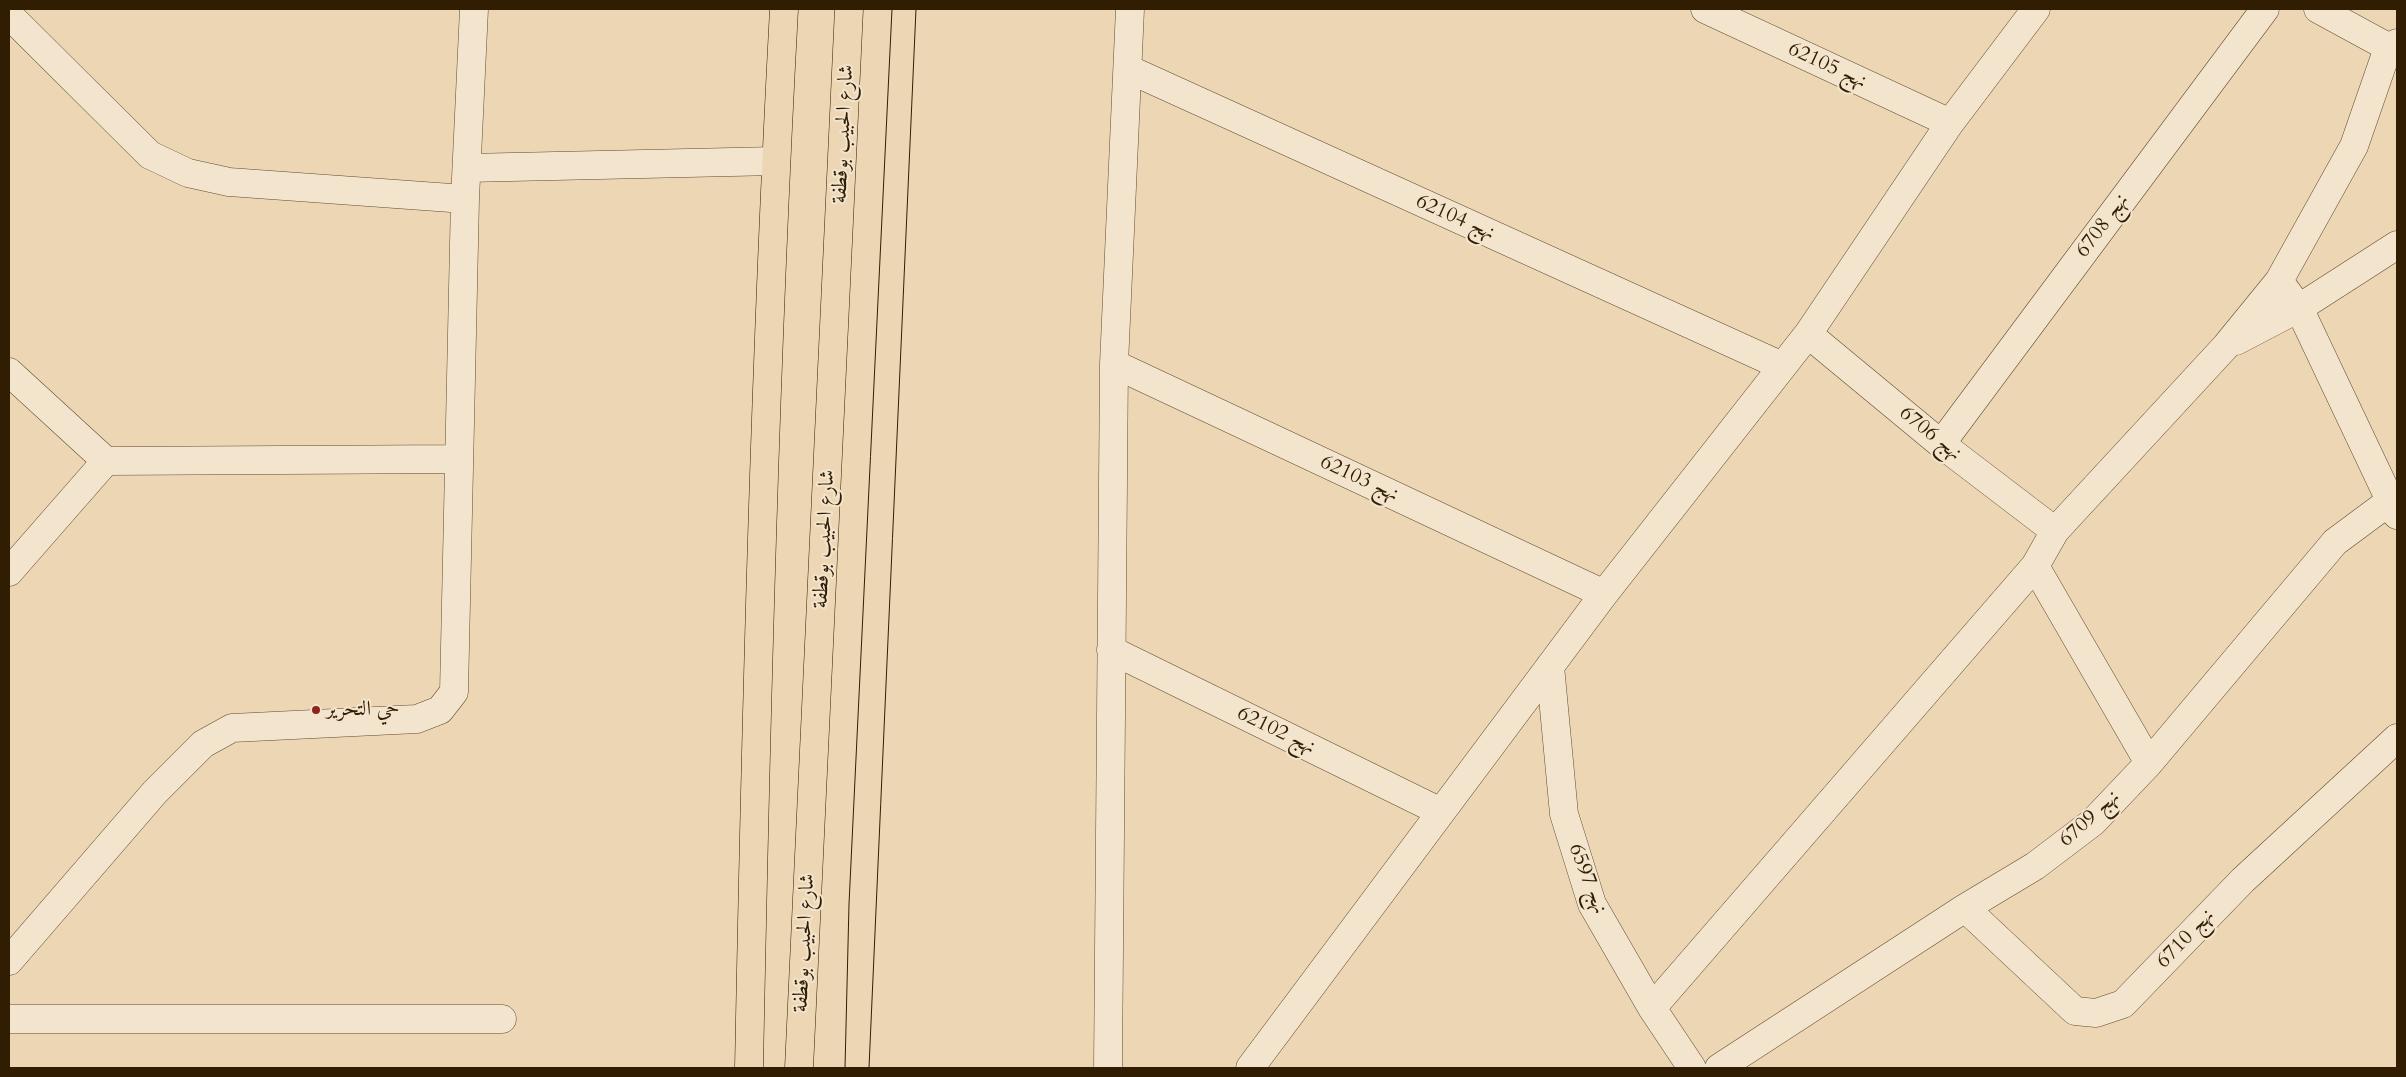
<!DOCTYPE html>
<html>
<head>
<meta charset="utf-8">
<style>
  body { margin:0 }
  #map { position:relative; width:2406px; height:1077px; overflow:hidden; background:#edd6b4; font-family:Cardo,serif }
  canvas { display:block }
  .frame { position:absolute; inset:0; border:10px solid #311d02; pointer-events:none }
</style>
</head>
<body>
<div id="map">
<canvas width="2406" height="1077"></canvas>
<div class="frame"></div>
</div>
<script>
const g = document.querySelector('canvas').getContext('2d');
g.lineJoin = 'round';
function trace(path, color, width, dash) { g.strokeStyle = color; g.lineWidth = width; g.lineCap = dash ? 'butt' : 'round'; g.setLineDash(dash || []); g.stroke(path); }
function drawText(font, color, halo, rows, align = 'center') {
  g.font = font + ' Cardo,Amiri,serif'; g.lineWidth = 4; g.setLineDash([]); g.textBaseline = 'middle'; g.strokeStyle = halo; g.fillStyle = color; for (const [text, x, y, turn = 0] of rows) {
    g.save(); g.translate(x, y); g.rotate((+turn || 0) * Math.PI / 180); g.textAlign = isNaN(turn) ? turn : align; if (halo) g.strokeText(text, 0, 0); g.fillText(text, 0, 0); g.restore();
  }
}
const minor = new Path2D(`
  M 1705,9 L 1950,123
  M 2318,9 L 2397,52
  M 9,15 L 150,155 L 188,173 L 229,182 L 465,199
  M 1128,69 L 1782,366
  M 467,168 L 776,161
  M 2279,281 L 2299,308 L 2397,515
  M 1808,334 L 1941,444 L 2055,531
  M 2236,341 L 2299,308 L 2397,245
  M 1114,364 L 1604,594
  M 9,372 L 106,461 L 459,459
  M 1941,444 L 2265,9
  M 2035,566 L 2149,763
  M 9,572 L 106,461
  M 1111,650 L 1441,812
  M 1550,666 L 1564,814 L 1592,904 L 1652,1008 L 1692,1068
  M 1965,908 L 2075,1011 L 2096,1013 L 2123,1004 L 2243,880 L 2397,738
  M 9,961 L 155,792 L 203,744 L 232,728 L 417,719 L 440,710 L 454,692 L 465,199 L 474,9
  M 1652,1008 L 2035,566 L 2055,531 L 2226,346 L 2279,281 L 2354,146 L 2388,48 L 2397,43
  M 9,1019 L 502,1019
  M 1108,1068 L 1114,364 L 1130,9
  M 1250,1068 L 1604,594 L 1808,334 L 1950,123 L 2036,9
  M 1719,1068 L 1965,908 L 2035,866 L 2093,822 L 2149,763 L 2335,542 L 2397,496`);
const major = new Path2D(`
  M 749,1068 C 756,715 765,362 784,9
  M 799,1068 L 849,9`);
const tram = new Path2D(`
  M 845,1068 L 849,904 L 892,9
  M 869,1068 L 916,9`);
const markers = [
  [316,710,5,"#8f2418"]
];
const streetNames = [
  ["نهج 62105",1827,66,25],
  ["شارع الحبيب بوقطفة",844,134,-87],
  ["نهج 62104",1455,218,24],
  ["نهج 6708",2103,226,-53],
  ["نهج 6706",1930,434,39],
  ["نهج 62103",1359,479,25],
  ["شارع الحبيب بوقطفة",825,539,-87],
  ["نهج 62102",1276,731,26],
  ["نهج 6709",2090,819,-42],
  ["نهج 6597",1587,879,69],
  ["نهج 6710",2186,939,-46],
  ["شارع الحبيب بوقطفة",805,943,-87]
];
const poiNames = [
  ["حي التحرير",326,710]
];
trace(minor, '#604b2e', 29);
trace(major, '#311d02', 29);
trace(minor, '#f3e4ce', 28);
trace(major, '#edd6b4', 28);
trace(tram, '#311d02', 1);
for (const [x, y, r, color] of markers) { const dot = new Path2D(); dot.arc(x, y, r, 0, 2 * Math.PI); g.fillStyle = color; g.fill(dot); trace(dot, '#f3e4ce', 2); }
drawText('21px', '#311d02', '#f3e4ce', streetNames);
drawText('21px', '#311d02', '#f3e4ce', poiNames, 'left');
</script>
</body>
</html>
